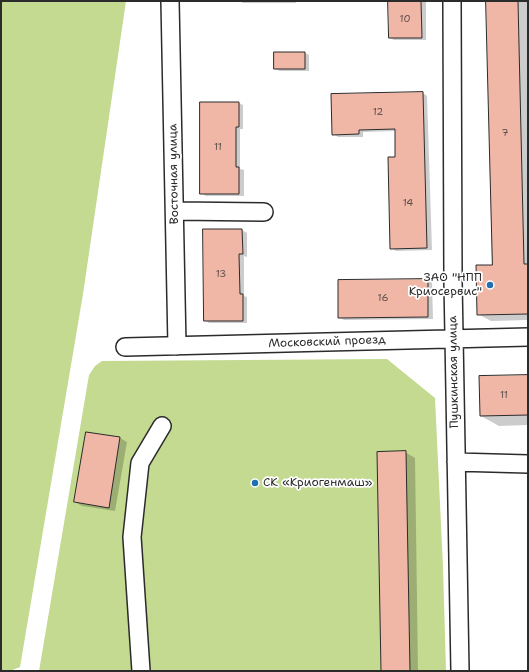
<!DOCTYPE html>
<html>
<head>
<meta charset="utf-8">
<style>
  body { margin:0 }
  #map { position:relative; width:529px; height:672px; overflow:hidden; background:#fff; font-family:"Shantell Sans",sans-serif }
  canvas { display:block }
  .frame { position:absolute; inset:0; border:2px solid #2b2b2b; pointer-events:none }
</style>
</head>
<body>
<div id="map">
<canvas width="529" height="672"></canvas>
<div class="frame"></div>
</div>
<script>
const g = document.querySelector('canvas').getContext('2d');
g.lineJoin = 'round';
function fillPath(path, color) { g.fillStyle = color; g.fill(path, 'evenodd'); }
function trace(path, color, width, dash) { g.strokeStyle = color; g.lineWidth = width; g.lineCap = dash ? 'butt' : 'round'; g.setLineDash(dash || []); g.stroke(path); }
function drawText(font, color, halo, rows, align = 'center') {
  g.font = font + ' "Shantell Sans",sans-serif'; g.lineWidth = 3.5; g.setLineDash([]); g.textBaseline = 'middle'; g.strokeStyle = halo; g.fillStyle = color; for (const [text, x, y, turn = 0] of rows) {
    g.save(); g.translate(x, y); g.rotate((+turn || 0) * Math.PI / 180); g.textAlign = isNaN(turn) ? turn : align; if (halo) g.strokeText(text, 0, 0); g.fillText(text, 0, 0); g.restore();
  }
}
const green = new Path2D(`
  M 1,1 L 126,1 L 83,294 L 20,667 L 10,671 L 1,671 Z
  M 387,359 L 435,398 L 443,567 L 446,671 L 39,671 L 89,375 L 95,366 L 102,361 Z`);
const shadow = new Path2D(`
  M 239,1 L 296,1 L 296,3 L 243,3 Z
  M 389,1 L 426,1 L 426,40 L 394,40 L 390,38 Z
  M 486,1 L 528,1 L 528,320 L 491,321 L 478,314 L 493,266 Z
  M 305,53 L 309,55 L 309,71 L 280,71 L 275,69 Z
  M 423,93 L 427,96 L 432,250 L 396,251 L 391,248 L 396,158 L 396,131 L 363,132 L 363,137 L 338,137 L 333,134 Z
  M 239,103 L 243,105 L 243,129 L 240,129 L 240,169 L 244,170 L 244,196 L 206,196 L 201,193 Z
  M 204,230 L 242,230 L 247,233 L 247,257 L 244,256 L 244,296 L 247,297 L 247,323 L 209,323 L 205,320 Z
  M 427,280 L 432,282 L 433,319 L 344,320 L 339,317 Z
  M 528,376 L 528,425 L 499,426 L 481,416 Z
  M 87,433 L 120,438 L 127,442 L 115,511 L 82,506 L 75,502 Z
  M 405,452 L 415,458 L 418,671 L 382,671 Z`);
const building = new Path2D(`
  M 388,1 L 421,1 L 422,38 L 389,38 Z
  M 486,1 L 518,1 L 524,264 L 528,264 L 528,314 L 477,315 L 476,265 L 492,265 Z
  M 274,52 L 305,52 L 305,69 L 274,69 Z
  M 423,92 L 427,248 L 390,249 L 388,157 L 395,157 L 395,129 L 359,130 L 359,134 L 332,135 L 331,94 Z
  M 200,102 L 239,102 L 239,127 L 236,127 L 236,167 L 239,167 L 239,194 L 200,194 Z
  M 203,229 L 242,229 L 243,254 L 239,254 L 240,294 L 243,294 L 243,321 L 204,321 Z
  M 428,279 L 428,317 L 338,318 L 338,280 Z
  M 528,375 L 528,415 L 480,416 L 479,376 Z
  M 86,432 L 120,437 L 109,508 L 74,502 Z
  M 406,451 L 410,671 L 381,671 L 377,452 Z`);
const minor = new Path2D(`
  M 170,1 L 177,346
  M 452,1 L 453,281 L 460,671
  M 175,211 L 264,212
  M 125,347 L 528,337
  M 456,462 L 528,464
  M 141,671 L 132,537 L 140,463 L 162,426`);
const markers = [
  [490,285,4,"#1f6fb2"],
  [255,483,4,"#1f6fb2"]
];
const numberNames = [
  ["10",405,19],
  ["12",378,112],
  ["7",505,133],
  ["11",218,147],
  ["14",408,203],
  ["13",221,274],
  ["16",383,298],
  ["11",504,395]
];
const streetNames = [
  ["Восточная улица",174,174,-91],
  ["Московский проезд",327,342,-2],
  ["Пушкинская улица",454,372,-91]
];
const poiNames = [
  ["ЗАО \"НПП",482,278],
  ["Криосервис\"",482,292],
  ["СК «Криогенмаш»",263,483,"left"]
];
fillPath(green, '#c3da90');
fillPath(shadow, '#0003');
fillPath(building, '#f0b7a7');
trace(building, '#2b2b2b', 1);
trace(minor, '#2b2b2b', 20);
trace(minor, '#fff', 17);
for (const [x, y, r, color] of markers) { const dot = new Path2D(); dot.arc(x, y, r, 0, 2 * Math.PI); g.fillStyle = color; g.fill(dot); trace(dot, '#fff', 1.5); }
drawText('10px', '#5c4e4a', null, numberNames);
drawText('12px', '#2b2b2b', '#fff', streetNames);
drawText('12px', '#2b2b2b', '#fff', poiNames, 'right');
</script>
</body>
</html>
